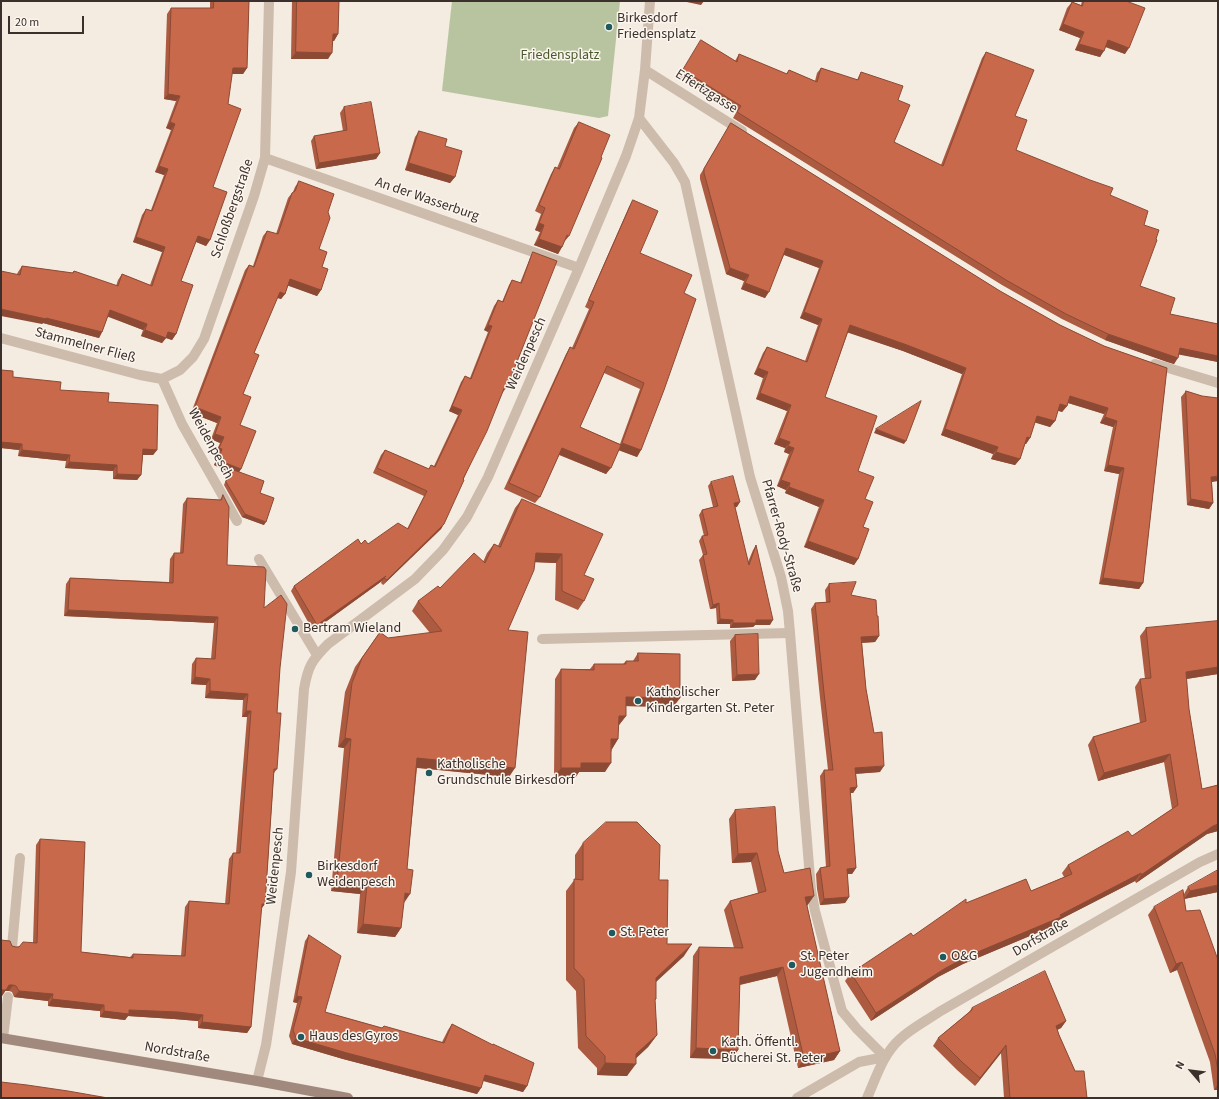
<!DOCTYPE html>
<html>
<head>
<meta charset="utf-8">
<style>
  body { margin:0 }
  #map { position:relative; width:1219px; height:1099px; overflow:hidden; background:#f4ebe1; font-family:"Source Sans 3",sans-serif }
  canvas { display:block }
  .frame { position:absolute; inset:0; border:2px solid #3b302b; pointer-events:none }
  .north { position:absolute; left:1171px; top:1051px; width:40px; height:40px; -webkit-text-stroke:3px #fbf5ee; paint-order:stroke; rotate:298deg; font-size:11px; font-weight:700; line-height:16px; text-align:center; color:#3b302b }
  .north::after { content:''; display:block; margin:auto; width:14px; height:18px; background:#3b302b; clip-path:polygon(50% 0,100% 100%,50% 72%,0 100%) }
  .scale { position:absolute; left:8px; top:16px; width:76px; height:18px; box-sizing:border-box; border:2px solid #3b302b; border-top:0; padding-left:5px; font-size:12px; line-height:14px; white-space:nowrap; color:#3b302b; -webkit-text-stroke:3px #fbf5ee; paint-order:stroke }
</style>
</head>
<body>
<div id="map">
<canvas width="1219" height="1099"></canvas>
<div class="frame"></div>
<div class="north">N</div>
<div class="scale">20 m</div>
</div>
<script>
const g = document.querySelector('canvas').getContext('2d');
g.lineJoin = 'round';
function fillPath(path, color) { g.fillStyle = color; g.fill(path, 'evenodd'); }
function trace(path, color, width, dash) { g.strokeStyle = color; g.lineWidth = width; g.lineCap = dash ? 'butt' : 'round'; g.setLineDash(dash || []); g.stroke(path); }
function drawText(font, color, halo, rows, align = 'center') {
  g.font = font + ' "Source Sans 3",sans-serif'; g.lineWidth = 3; g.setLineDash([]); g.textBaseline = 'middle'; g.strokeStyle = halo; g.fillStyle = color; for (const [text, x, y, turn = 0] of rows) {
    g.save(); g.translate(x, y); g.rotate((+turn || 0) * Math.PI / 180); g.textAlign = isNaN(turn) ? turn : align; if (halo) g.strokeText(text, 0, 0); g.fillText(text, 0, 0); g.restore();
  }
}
const green = new Path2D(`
  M 452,1 L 620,1 L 608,116 L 599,118 L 442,91 Z`);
const lane = new Path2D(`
  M 542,639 L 790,633
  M 12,947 L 20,858
  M 3,1038 L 8,997`);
const street = new Path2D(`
  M 645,70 L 742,131
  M 639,118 L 674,163 L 685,182 L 750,477 L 781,577 L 788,611 L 790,633 L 811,890 L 815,911 L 842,1011 L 857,1029 L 885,1057
  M 265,158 L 579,268
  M 1,338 L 140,375 L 162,379
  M 1155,364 L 1218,383
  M 162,379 L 180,370 L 193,357 L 204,339 L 254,196 L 265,158 L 269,1
  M 162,379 L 182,424 L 237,521
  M 259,559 L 317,655
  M 257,1081 L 266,1045 L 271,1012 L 291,872 L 304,689 C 308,666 312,660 328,644 L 415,579 L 443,550 L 467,517 L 488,477 L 579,268 L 626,156 L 639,118 L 645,70 L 650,1
  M 797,1098 L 859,1062 L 885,1057
  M 867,1098 C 876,1078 883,1054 900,1039 C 912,1028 926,1021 939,1012 L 1200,862 L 1218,854`);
const secondary = new Path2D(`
  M 1,1038 L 257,1081 L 348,1098`);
const wall = new Path2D(`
  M 210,1 L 249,1 L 247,68 L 243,74 L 232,74 L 213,187 L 210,240 L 206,246 L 196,242 L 181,281 L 176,334 L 172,340 L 166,338 L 162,343 L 141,336 L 143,330 L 108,316 L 102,332 L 99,338 L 43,323 L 42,324 L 17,274 L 18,272 L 22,266 L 72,273 L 74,271 L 116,286 L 118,280 L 122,274 L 150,285 L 162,252 L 133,242 L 142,215 L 146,209 L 151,210 L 164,175 L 155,172 L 171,130 L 166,128 L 176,101 L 164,99 L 167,14 L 171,8 L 210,8 Z
  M 292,1 L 339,1 L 338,34 L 334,41 L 333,41 L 328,59 L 291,59 Z
  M 1082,1 L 1126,1 L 1125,54 L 1105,47 L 1100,57 L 1075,50 L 1080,38 L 1059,30 L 1067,8 L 1072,2 L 1081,5 Z
  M 701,40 L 735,61 L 739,54 L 786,74 L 789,70 L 815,81 L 817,73 L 821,68 L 857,80 L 861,72 L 898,100 L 894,142 L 941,165 L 982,58 L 986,52 L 1015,116 L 1016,150 L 1110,195 L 1144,225 L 1140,286 L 1170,314 L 1218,324 L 1218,362 L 1179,354 L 1174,364 L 1105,340 L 1062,319 L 1002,285 L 733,118 L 737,111 L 679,76 Z
  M 344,107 L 380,153 L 376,159 L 316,169 L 311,141 L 314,136 L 343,131 L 340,113 Z
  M 579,122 L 564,242 L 562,247 L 558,254 L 534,245 L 540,232 L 535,230 L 541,214 L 535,211 L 551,174 L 555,167 L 557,168 L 574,128 Z
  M 731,123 L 1000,291 L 1060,325 L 1104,346 L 1167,368 L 1143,583 L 1139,589 L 1099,584 L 1119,474 L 1104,471 L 1113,427 L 1100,423 L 1104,414 L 1068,403 L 1067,406 L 1062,412 L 1058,410 L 1055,421 L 1050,427 L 1035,422 L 1030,438 L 1026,444 L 1025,444 L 1020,459 L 1015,465 L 991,459 L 993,454 L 941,435 L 962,374 L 903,351 L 848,332 L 825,397 L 858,471 L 865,499 L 863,527 L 858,559 L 854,565 L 804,547 L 819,507 L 785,493 L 786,490 L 777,486 L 789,454 L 784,452 L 785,448 L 774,444 L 787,411 L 756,399 L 763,378 L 754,374 L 763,353 L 767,347 L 805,361 L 818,325 L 800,318 L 819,268 L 784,255 L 765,298 L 741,289 L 744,281 L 726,274 L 700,179 L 700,175 L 727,129 Z
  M 419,131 L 445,146 L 455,177 L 450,183 L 405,170 L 415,137 Z
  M 299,181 L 328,212 L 319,249 L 322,267 L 321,290 L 317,296 L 288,285 L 285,294 L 281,299 L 277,298 L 254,353 L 243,394 L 240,425 L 241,469 L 239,472 L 260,493 L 264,525 L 242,517 L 224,485 L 229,472 L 214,465 L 218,455 L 215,454 L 220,443 L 211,439 L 217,423 L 191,413 L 245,270 L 249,265 L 253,266 L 263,236 L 267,231 L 276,234 L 288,198 L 292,193 L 293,192 L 295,187 Z
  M 633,200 L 640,253 L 684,293 L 641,450 L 637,457 L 619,450 L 606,474 L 559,455 L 540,497 L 535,503 L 504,489 L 566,354 L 570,347 L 572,348 L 589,309 L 585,307 L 629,207 ZM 604,373 L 640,389 L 620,444 L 580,427 Z
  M 533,252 L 507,387 L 503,392 L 441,529 L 383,585 L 381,583 L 382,581 L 313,631 L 291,591 L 294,586 L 361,544 L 368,544 L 407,529 L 424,496 L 373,473 L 381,455 L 385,450 L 429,469 L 431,465 L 434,466 L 458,415 L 449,411 L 461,382 L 465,376 L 470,378 L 488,332 L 484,330 L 494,306 L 498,300 L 502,302 L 509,285 L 512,280 L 520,283 L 530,258 Z
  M 1,370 L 13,377 L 60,390 L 108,402 L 157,450 L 153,455 L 143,455 L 141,475 L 137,480 L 113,479 L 113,471 L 65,468 L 66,461 L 18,456 L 19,450 L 1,448 Z
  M 1186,391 L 1202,396 L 1212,482 L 1213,503 L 1209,509 L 1187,505 L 1181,397 Z
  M 711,482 L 737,507 L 735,507 L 748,562 L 753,550 L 756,545 L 770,625 L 755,625 L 753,627 L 730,628 L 730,624 L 717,624 L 716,608 L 710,609 L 699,560 L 703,555 L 699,541 L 702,536 L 704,536 L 699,515 L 702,510 L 713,507 L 708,486 Z
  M 223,495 L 227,565 L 264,608 L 280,668 L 277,713 L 277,769 L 274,773 L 265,904 L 261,909 L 251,1027 L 247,1033 L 198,1028 L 198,1021 L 174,1019 L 128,1016 L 125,1020 L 100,1017 L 100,1011 L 48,1006 L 48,1001 L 14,997 L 12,992 L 9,991 L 5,991 L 2,996 L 12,946 L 16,947 L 33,943 L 36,845 L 40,839 L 81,952 L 130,957 L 133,954 L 181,956 L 185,907 L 189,901 L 225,904 L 229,859 L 233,853 L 236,853 L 247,717 L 242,717 L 243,700 L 205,698 L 206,685 L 191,684 L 192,664 L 196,658 L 211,659 L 214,623 L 64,616 L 66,584 L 70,578 L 169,582 L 170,559 L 174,553 L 180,553 L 183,504 L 187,498 L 220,500 Z
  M 522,499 L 584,575 L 584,601 L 578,610 L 555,600 L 556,563 L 535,562 L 508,630 L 509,777 L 417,768 L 401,928 L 395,937 L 357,933 L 360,894 L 331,891 L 344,748 L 338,747 L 345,692 L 355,667 L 380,632 L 388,638 L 430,633 L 412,611 L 418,601 L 483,562 L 487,553 L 494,544 L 498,546 L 515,508 Z
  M 829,584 L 851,595 L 877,616 L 879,636 L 875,642 L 862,643 L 866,689 L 880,772 L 856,774 L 857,787 L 853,793 L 850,793 L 856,868 L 852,874 L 847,874 L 849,897 L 845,903 L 820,905 L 817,889 L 816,874 L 820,868 L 826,867 L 820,776 L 824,770 L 828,770 L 820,698 L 811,609 L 815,603 L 826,602 L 825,590 Z
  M 1218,621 L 1218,674 L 1186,679 L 1189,709 L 1202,789 L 1218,785 L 1218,831 L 1207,834 L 1136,883 L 1135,881 L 1059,920 L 1056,925 L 963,964 L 938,977 L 871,1021 L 845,981 L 851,973 L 913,936 L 966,903 L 1031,891 L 1064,877 L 1062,873 L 1068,865 L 1132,836 L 1172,809 L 1164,762 L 1098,781 L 1088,745 L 1093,737 L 1140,723 L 1135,687 L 1140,679 L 1145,679 L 1140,636 L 1146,628 Z
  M 735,635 L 755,680 L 732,681 L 730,641 Z
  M 638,653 L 680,698 L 673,707 L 626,706 L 626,716 L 619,725 L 618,725 L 618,739 L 612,749 L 605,772 L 579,772 L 575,778 L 554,777 L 555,679 L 561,669 L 590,669 L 594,664 L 623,664 L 626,661 L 633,661 Z
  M 735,810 L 778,851 L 784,873 L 807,906 L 840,1051 L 834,1060 L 798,1068 L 777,976 L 740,985 L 738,1050 L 732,1059 L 690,1058 L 693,956 L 699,947 L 734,948 L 724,910 L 730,901 L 758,893 L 751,862 L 732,863 L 729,819 Z
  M 583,843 L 659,880 L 667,944 L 684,956 L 656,982 L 656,999 L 655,1000 L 657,1035 L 648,1047 L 636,1058 L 627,1076 L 597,1075 L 597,1068 L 578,1048 L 576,991 L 566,980 L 566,891 L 575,879 L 575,855 Z
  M 1188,887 L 1218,892 L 1184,899 L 1186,911 L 1218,960 L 1218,1090 L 1214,1090 L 1210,1062 L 1177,970 L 1170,973 L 1148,915 L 1154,907 L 1184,894 Z
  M 309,935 L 325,1012 L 382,1028 L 442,1042 L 448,1030 L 452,1024 L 492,1045 L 493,1044 L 527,1086 L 523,1092 L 483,1081 L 481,1088 L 477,1094 L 343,1059 L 292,1044 L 289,1036 L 297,1003 L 293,1002 L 305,941 Z
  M 972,1008 L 1066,1021 L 1061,1028 L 1057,1030 L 1087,1098 L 1004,1098 L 1001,1053 L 975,1086 L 957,1070 L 933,1046 L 938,1038 L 969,1012 Z`);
const shadedWall = new Path2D(`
  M 682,1 L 704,1 L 701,5 Z
  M 1063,24 L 1084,32 L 1080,38 L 1059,30 Z
  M 333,34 L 338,34 L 334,41 L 328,41 Z
  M 1108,40 L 1129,48 L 1125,54 L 1104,46 Z
  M 1079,44 L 1104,51 L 1100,57 L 1075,50 Z
  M 296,52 L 332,53 L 328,59 L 291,59 Z
  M 233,68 L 247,68 L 243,74 L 229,74 Z
  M 168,94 L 180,96 L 176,101 L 164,99 Z
  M 170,122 L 175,124 L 171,130 L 166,128 Z
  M 380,153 L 376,159 L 316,169 L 319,163 Z
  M 409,163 L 455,177 L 450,183 L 405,170 Z
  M 159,166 L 168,169 L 164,175 L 155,172 Z
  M 539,223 L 544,225 L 540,232 L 535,230 Z
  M 567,235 L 569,236 L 564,242 Z
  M 198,236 L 210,240 L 206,246 L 194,241 Z
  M 136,237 L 165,247 L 162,252 L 133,242 Z
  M 539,239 L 562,247 L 558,254 L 534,245 Z
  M 786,248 L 823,261 L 819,268 L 782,254 Z
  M 730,268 L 749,275 L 744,281 L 726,274 Z
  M 290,279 L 321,290 L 317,296 L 286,285 Z
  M 745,283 L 769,292 L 765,298 L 741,289 Z
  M 280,292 L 285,294 L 281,299 L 276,297 Z
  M 1,309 L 46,318 L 102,332 L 99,338 L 43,323 L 42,324 L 1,316 Z
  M 110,310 L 147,324 L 143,330 L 106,316 Z
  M 804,312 L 822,319 L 818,325 L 800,318 Z
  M 488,325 L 492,326 L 488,332 L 484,330 Z
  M 850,325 L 907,345 L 966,368 L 962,374 L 903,351 L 846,332 Z
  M 145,330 L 168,332 L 176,334 L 172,340 L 166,338 L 162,343 L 141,336 Z
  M 1108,334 L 1178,358 L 1174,364 L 1167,362 L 1105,340 Z
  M 1180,348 L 1218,356 L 1218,362 L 1176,354 Z
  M 758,368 L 768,372 L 763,378 L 754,374 Z
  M 760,393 L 791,405 L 787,411 L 756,399 Z
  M 1070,396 L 1108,408 L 1104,414 L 1065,402 Z
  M 1060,404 L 1067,406 L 1062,412 L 1055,410 Z
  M 452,406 L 462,410 L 458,415 L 449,411 Z
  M 195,407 L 221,417 L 217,423 L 191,413 Z
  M 1037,416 L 1055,421 L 1050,427 L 1033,422 Z
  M 1105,417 L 1117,421 L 1113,427 L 1100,423 Z
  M 876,429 L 906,441 L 904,444 L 874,433 Z
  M 945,429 L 998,447 L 993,454 L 941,435 Z
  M 215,434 L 224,437 L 220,443 L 211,439 Z
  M 1027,437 L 1030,438 L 1026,444 L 1022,443 Z
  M 779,438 L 790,442 L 785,448 L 774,444 Z
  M 1,442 L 22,444 L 19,450 L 1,448 Z
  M 622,443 L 641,450 L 637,457 L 618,450 Z
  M 788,446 L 794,448 L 789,454 L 784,452 Z
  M 219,448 L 222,449 L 218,455 L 215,454 Z
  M 562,448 L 611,468 L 606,474 L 558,454 Z
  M 143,449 L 157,450 L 153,455 L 139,455 Z
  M 22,450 L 70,455 L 66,461 L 18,456 Z
  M 996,452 L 1020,459 L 1015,465 L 991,459 Z
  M 218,460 L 241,469 L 237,475 L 231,469 L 229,472 L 214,465 Z
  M 69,462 L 117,465 L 113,471 L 65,468 Z
  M 1108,465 L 1124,468 L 1119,474 L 1104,471 Z
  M 117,474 L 141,475 L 137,480 L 113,479 Z
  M 1218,476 L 1218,481 L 1207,483 L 1211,477 Z
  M 781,480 L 790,483 L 786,490 L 777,486 Z
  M 789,487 L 824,500 L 819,507 L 785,493 Z
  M 1191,499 L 1213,503 L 1209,509 L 1187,505 Z
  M 740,502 L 737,507 L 731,508 L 734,503 Z
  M 245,514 L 266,522 L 264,525 L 242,517 Z
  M 444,524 L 441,529 L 383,585 L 387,580 Z
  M 808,541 L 858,559 L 854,565 L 804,547 Z
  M 536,553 L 562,554 L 556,563 L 530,562 Z
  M 386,576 L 382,581 L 313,631 L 317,625 Z
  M 1103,578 L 1143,583 L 1139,589 L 1099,584 Z
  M 719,603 L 716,608 L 710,609 L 713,605 Z
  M 68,610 L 218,617 L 214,623 L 64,616 Z
  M 720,619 L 733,620 L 730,624 L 717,624 Z
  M 756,620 L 773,620 L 770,625 L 755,625 L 753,627 L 730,628 L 733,623 Z
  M 879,636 L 875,642 L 857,643 L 861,637 Z
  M 1218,667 L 1218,674 L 1180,680 L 1186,672 Z
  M 759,674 L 755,680 L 732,681 L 737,675 Z
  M 195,677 L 210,679 L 206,685 L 191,684 Z
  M 210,691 L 248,694 L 243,700 L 205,698 Z
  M 626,697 L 680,698 L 673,707 L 619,706 Z
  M 246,711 L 251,711 L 247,717 L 242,717 Z
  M 619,716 L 626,716 L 619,725 L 612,725 Z
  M 345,738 L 351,739 L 344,748 L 338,747 Z
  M 611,739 L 618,739 L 612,749 Z
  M 1170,754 L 1164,762 L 1098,781 L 1104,773 Z
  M 417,758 L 515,768 L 509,777 L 411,767 Z
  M 581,763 L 611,763 L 605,772 L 579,772 L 575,778 L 554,777 L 561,768 Z
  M 884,766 L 880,772 L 851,774 L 855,768 Z
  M 857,787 L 853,793 L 846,793 L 850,788 Z
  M 1218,824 L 1218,831 L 1207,834 L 1136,883 L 1141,875 L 1213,826 Z
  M 757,853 L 751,862 L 732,863 L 738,854 Z
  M 856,868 L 852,874 L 843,874 L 847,869 Z
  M 1141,873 L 1135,881 L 1059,920 L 1056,925 L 963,964 L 938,977 L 871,1021 L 876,1013 L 944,969 L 968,956 L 1060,915 Z
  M 337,882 L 367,885 L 360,894 L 331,891 Z
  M 1218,885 L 1218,892 L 1184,899 L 1190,891 Z
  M 405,893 L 410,894 L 404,903 Z
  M 814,896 L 807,906 L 799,906 L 805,897 Z
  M 849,897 L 845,903 L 820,905 L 824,899 Z
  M 262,904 L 265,904 L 260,910 Z
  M 363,924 L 401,928 L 395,937 L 357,933 Z
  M 692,944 L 684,956 L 647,990 L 656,978 Z
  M 1182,962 L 1177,970 L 1170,973 L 1176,964 Z
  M 783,967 L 777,976 L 734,986 L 740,977 Z
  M 9,985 L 13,985 L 9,991 L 5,991 Z
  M 1,990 L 6,990 L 2,996 L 1,996 Z
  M 19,991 L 53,994 L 48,1001 L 14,997 Z
  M 297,996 L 302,997 L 297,1003 L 293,1002 Z
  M 52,999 L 104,1005 L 100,1011 L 48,1006 Z
  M 129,1010 L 178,1012 L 203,1015 L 198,1021 L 174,1019 L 128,1016 L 125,1020 L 100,1017 L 104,1011 Z
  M 1066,1021 L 1061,1028 L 1051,1033 L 1056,1026 Z
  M 202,1022 L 251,1027 L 247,1033 L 198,1028 Z
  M 657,1035 L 648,1047 L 630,1064 L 636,1064 L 627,1076 L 597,1075 L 605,1063 L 636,1054 Z
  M 296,1038 L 481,1088 L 477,1094 L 343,1059 L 292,1044 Z
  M 1006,1045 L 1001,1053 L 975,1086 L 980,1078 Z
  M 696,1048 L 738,1050 L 732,1059 L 690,1058 Z
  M 840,1051 L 834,1060 L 798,1068 L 804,1059 Z
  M 485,1075 L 527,1086 L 523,1092 L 481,1080 Z
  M 1218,1084 L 1218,1090 L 1214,1090 Z`);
const building = new Path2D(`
  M 214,1 L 249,1 L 247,68 L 233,68 L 228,104 L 241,109 L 213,187 L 227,192 L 210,240 L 198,236 L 181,281 L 193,285 L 176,334 L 168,332 L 166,338 L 145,330 L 147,324 L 110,310 L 102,332 L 46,318 L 46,319 L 1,309 L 1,271 L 20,275 L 22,266 L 73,273 L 74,271 L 118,286 L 122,274 L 152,286 L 165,247 L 136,237 L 146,209 L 152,211 L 168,169 L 159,166 L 175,124 L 170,122 L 180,96 L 168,94 L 171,8 L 213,8 Z
  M 297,1 L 339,1 L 338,34 L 333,34 L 332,53 L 296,52 Z
  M 1084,1 L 1126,1 L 1145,8 L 1129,48 L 1108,40 L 1104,51 L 1079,44 L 1084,32 L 1063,24 L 1072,2 L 1082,6 Z
  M 701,40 L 737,62 L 739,54 L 787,74 L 789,70 L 817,82 L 821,68 L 858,80 L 861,72 L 903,86 L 898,100 L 910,105 L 894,142 L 943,166 L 986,52 L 1034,70 L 1015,116 L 1027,120 L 1016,150 L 1090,180 L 1113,188 L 1110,195 L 1148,211 L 1144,225 L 1159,230 L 1156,239 L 1157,240 L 1140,286 L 1175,298 L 1170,314 L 1218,324 L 1218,356 L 1180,348 L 1178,358 L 1108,334 L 1066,314 L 1006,280 L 737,112 L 741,106 L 683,70 Z
  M 371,102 L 380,153 L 319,163 L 314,136 L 347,130 L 344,107 Z
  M 579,122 L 610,135 L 601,157 L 602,158 L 569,236 L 567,235 L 562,247 L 539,239 L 544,225 L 539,223 L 545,208 L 539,205 L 555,167 L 559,169 Z
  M 731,123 L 1000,291 L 1060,325 L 1104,346 L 1167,368 L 1143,583 L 1103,578 L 1124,468 L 1108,465 L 1117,421 L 1105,417 L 1108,408 L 1070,396 L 1067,406 L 1060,404 L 1055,421 L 1037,416 L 1030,438 L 1027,437 L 1020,459 L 996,452 L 998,447 L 945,429 L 966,368 L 907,345 L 850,325 L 825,397 L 877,416 L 858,471 L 874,477 L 865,499 L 873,502 L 863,527 L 869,529 L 858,559 L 808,541 L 824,500 L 789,487 L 790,483 L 781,480 L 794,448 L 788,446 L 790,442 L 779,438 L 791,405 L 760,393 L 768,372 L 758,368 L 767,347 L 807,362 L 822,319 L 804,312 L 823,261 L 786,248 L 769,292 L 745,283 L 749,275 L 730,268 L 704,173 L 704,169 Z
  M 419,131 L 447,139 L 445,146 L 462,151 L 455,177 L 409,163 Z
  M 299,181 L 334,194 L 328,212 L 330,218 L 319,249 L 327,252 L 322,267 L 328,269 L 321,290 L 290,279 L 285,294 L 280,292 L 254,353 L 259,355 L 243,394 L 251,397 L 240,425 L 256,431 L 241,469 L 218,460 L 222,449 L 219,448 L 224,437 L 215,434 L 221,417 L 195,407 L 249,265 L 254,267 L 267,231 L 278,234 L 292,193 L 295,191 Z
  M 633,200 L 658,211 L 640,253 L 692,275 L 684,293 L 696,299 L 664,390 L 641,450 L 622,443 L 644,383 L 607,366 L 580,427 L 621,445 L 611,468 L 562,448 L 540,497 L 509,483 L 570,347 L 574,349 L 594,302 L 589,300 Z
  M 533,252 L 557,261 L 507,387 L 505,386 L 487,431 L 463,479 L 464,480 L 444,524 L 387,580 L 384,578 L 386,576 L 317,625 L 294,586 L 358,539 L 361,544 L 365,540 L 368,544 L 398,523 L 408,529 L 427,491 L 377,468 L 385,450 L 429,469 L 431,465 L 435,467 L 462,410 L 452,406 L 465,376 L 471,379 L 492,326 L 488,325 L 498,300 L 503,302 L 512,280 L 521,283 Z
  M 1,370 L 13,371 L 13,377 L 61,382 L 60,390 L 109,393 L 108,402 L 158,405 L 157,450 L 143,449 L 141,475 L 117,474 L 117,465 L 69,462 L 70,455 L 22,450 L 22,444 L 1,442 Z
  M 1186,391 L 1202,396 L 1218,398 L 1218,476 L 1211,477 L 1213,503 L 1191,499 Z
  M 921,401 L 906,441 L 876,429 Z
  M 231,469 L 264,481 L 260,493 L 274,498 L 266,522 L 245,514 L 226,482 Z
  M 733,476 L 740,502 L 734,503 L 749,565 L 756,545 L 773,620 L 756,620 L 756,623 L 733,623 L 733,620 L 720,619 L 719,603 L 713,605 L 703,555 L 707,554 L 702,536 L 708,535 L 702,510 L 718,506 L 711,482 Z
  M 223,495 L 229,507 L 227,565 L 264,567 L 266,570 L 264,608 L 281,595 L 287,604 L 280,668 L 277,713 L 281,713 L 277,769 L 274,769 L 265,904 L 262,904 L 251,1027 L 202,1022 L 203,1015 L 178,1012 L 129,1010 L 129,1014 L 104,1011 L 104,1005 L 52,999 L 53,994 L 19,991 L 16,986 L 13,985 L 9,985 L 6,990 L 1,990 L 1,940 L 10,941 L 12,946 L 16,947 L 19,947 L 23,942 L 37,943 L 40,839 L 85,842 L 81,952 L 133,958 L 133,954 L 185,956 L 189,901 L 229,904 L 233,853 L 240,853 L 251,711 L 246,711 L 248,694 L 210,691 L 210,679 L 195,677 L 196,658 L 215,659 L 218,617 L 68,610 L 70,578 L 173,583 L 174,553 L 183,553 L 187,498 L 221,500 Z
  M 522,499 L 603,534 L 584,575 L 594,579 L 584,601 L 562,591 L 562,554 L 536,553 L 534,570 L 508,630 L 528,632 L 515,768 L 417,758 L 407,869 L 413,870 L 410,894 L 405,893 L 401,928 L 363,924 L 367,885 L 337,882 L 351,739 L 345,738 L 352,683 L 362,658 L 380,632 L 388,638 L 442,631 L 418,601 L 438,586 L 440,588 L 474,553 L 485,563 L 494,544 L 500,547 Z
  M 856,582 L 851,595 L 876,600 L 877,616 L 878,616 L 879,636 L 861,637 L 866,689 L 874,733 L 882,732 L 884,766 L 855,768 L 857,787 L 850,788 L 856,868 L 847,869 L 849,897 L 824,899 L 822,883 L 820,868 L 830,866 L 824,770 L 833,770 L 824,693 L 815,603 L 830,602 L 829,584 Z
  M 1218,621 L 1218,667 L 1186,672 L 1189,709 L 1202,789 L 1218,785 L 1218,824 L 1213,826 L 1141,875 L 1141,873 L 1060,915 L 1061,917 L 968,956 L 944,969 L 876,1013 L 851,973 L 911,933 L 913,936 L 966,899 L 966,903 L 1026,879 L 1031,891 L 1072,874 L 1068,865 L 1128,831 L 1132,836 L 1178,805 L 1170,754 L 1104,773 L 1093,737 L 1146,721 L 1140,679 L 1151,678 L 1146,628 Z
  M 758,634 L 759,674 L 737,675 L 735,635 Z
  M 638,653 L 680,654 L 680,698 L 626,697 L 626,716 L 619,716 L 618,739 L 611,739 L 611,763 L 581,763 L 581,768 L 561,768 L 561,669 L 594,670 L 594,664 L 626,664 L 626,661 L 638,661 Z
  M 775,807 L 778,851 L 784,873 L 810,868 L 814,896 L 805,897 L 840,1051 L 804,1059 L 783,967 L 740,977 L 738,1050 L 696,1048 L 699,947 L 743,948 L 730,901 L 766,891 L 757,853 L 738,854 L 735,810 Z
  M 606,822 L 637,822 L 660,845 L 659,880 L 668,880 L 667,944 L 692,944 L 656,978 L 656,999 L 655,999 L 657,1035 L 636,1054 L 636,1064 L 605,1063 L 605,1056 L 586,1036 L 584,979 L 574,968 L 574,879 L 583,880 L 583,843 Z
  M 1218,870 L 1218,885 L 1190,891 L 1188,887 Z
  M 1183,890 L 1186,911 L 1200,910 L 1218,960 L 1218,1071 L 1215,1054 L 1182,962 L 1176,964 L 1154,907 Z
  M 309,935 L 341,956 L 325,1012 L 382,1028 L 384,1026 L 444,1043 L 452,1024 L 493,1045 L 493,1044 L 534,1063 L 527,1086 L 485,1075 L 481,1088 L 347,1053 L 296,1038 L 293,1030 L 302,997 L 297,996 Z
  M 1045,971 L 1066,1021 L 1056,1026 L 1059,1035 L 1075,1071 L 1084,1071 L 1087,1098 L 1010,1098 L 1006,1045 L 980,1078 L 962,1062 L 938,1038 L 972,1010 L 972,1008 Z
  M 1,1082 L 27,1085 L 68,1091 L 108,1098 L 1,1098 Z`);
const markers = [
  [609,27,4,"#1f5a5e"],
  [295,629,4,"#1f5a5e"],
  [638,701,4,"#1f5a5e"],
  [429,773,4,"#1f5a5e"],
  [309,875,4,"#1f5a5e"],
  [612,933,4,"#1f5a5e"],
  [943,957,4,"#1f5a5e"],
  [792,965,4,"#1f5a5e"],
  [301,1037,4,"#1f5a5e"],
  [713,1051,4,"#1f5a5e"]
];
const poiNames = [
  ["Birkesdorf",617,19],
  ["Friedensplatz",617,35],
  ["Bertram Wieland",303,629],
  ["Katholischer",646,693],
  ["Kindergarten St. Peter",646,709],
  ["Katholische",437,765],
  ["Grundschule Birkesdorf",437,781],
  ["Birkesdorf",317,867],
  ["Weidenpesch",317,883],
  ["St. Peter",620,933],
  ["St. Peter",800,957],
  ["Jugendheim",800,973],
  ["O&G",951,957],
  ["Haus des Gyros",309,1037],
  ["Kath. Öffentl.",721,1043],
  ["Bücherei St. Peter",721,1059]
];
const parkNames = [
  ["Friedensplatz",560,56]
];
const streetNames = [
  ["Effertzgasse",706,92,32],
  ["An der Wasserburg",427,200,19],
  ["Schloßbergstraße",233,209,-71],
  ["Stammelner Fließ",85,346,15],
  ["Weidenpesch",527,354,-66],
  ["Weidenpesch",210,444,61],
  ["Pfarrer-Rody-Straße",781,536,74],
  ["Weidenpesch",276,866,-84],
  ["Dorfstraße",1041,938,-30],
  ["Nordstraße",177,1053,10]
];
fillPath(green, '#b8c4a0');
trace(lane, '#cdbbac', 10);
trace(street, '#cdbbac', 10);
trace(secondary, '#a18a7d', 10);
fillPath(wall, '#ac5a40');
fillPath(shadedWall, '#8c4a34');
fillPath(building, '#c8694b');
trace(building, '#8c4a34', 1);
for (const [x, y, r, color] of markers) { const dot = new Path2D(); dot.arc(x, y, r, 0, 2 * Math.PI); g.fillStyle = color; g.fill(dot); trace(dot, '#fbf5ee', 1.5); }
drawText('14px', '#3b302b', '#fbf5ee', poiNames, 'left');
drawText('14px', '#4a5a2e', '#fbf5ee', parkNames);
drawText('14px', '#3b302b', '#fbf5ee', streetNames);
</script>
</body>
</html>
